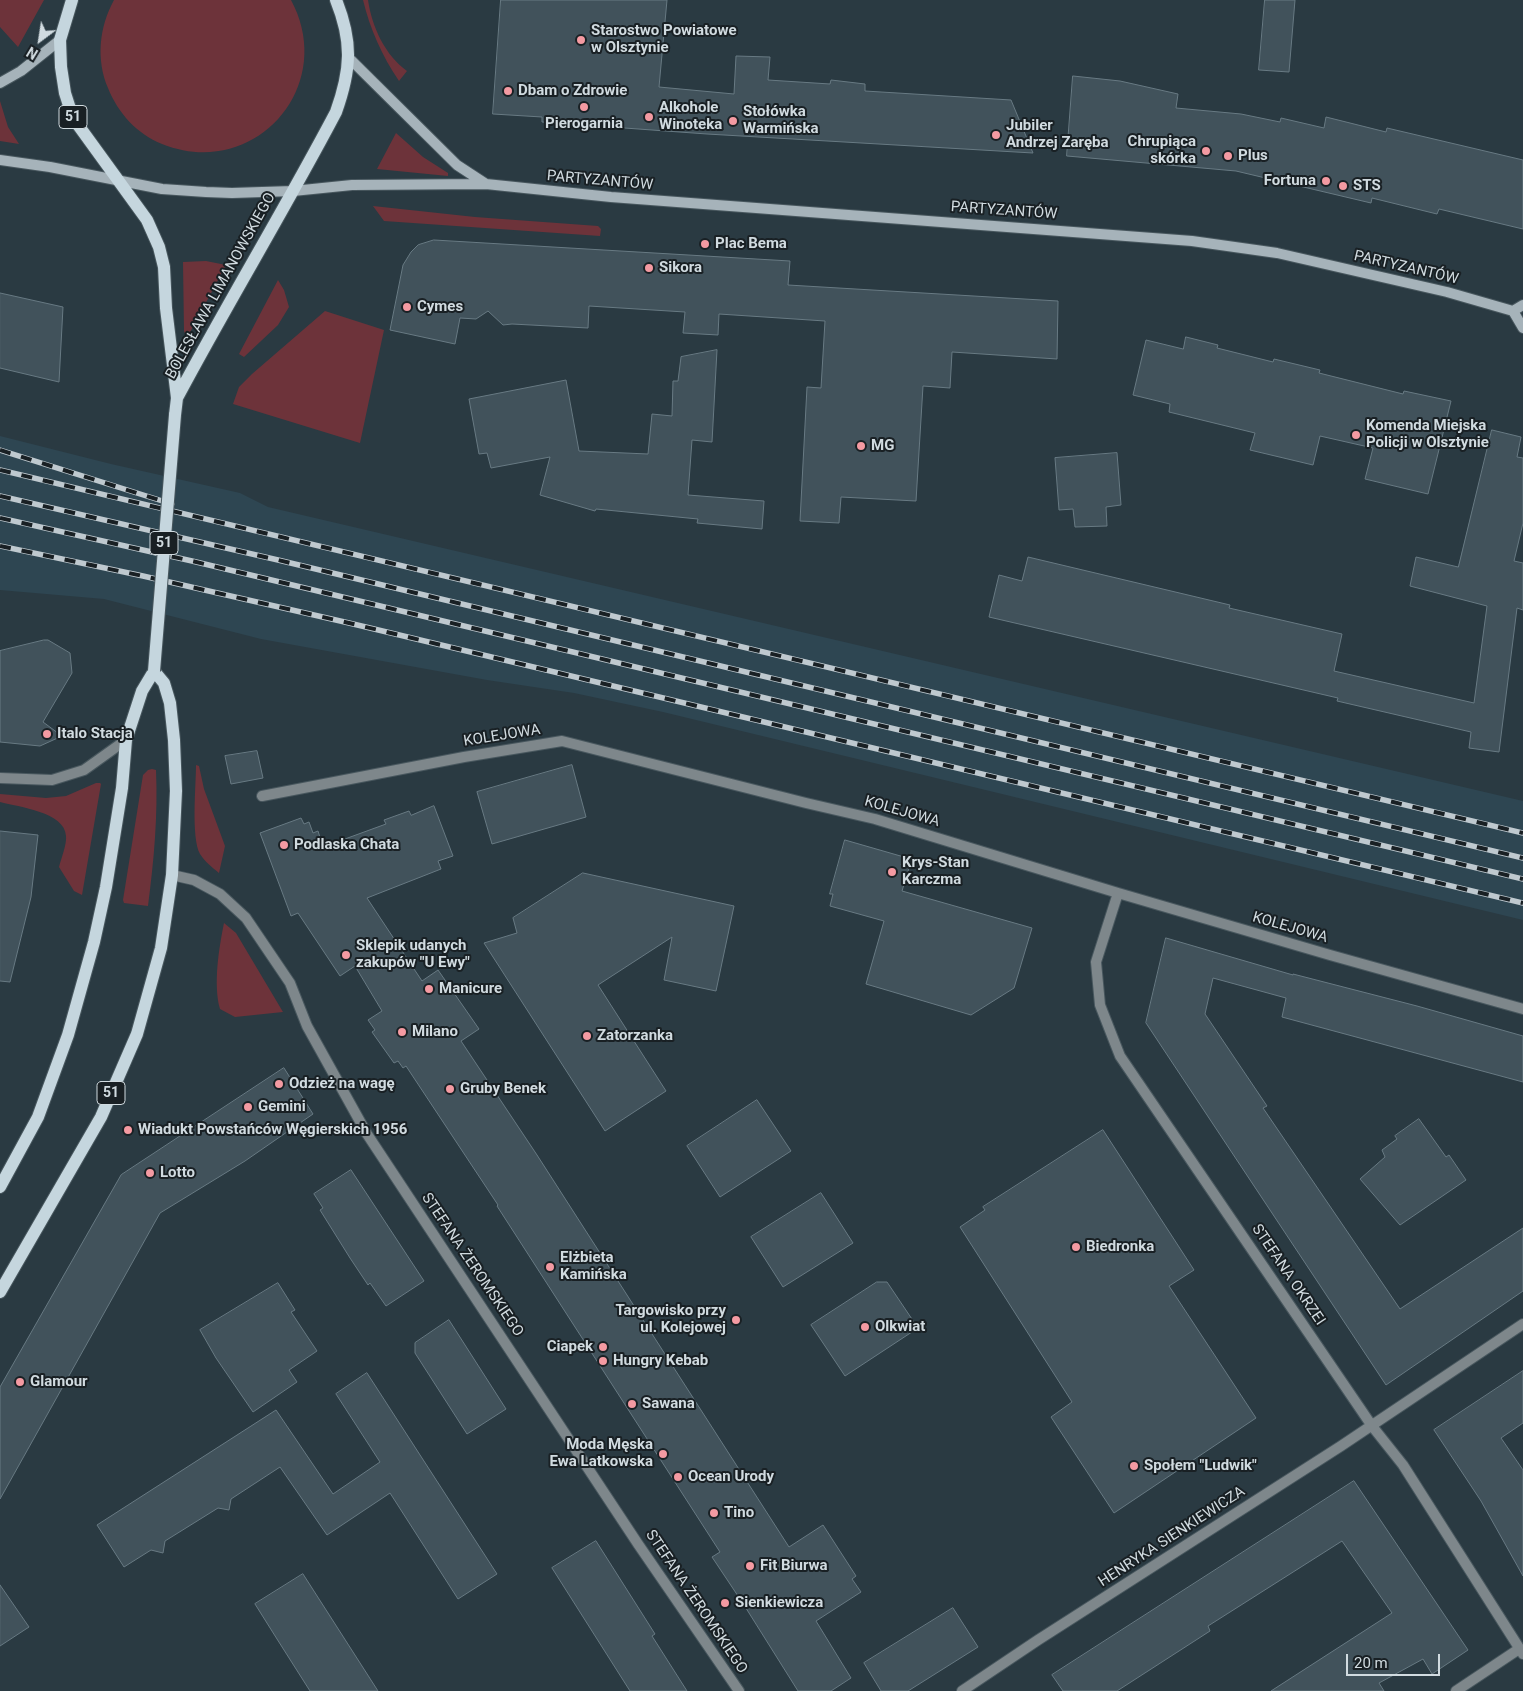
<!DOCTYPE html>
<html>
<head>
<meta charset="utf-8">
<style>
  body { margin:0 }
  #map { position:relative; width:1523px; height:1691px; overflow:hidden; background:#2a3a42; font-family:Roboto,sans-serif }
  canvas { display:block }
  .north { position:absolute; left:15px; top:15px; width:50px; height:50px; -webkit-text-stroke:4px #192024; paint-order:stroke; rotate:211deg; font-size:14px; font-weight:700; line-height:20px; text-align:center; color:#d1dbe0 }
  .north::after { content:''; display:block; margin:auto; width:18px; height:22px; background:#d1dbe0; clip-path:polygon(50% 0,100% 100%,50% 72%,0 100%) }
  .scale { position:absolute; left:1346px; top:1654px; width:94px; height:22px; box-sizing:border-box; border:2px solid #d1dbe0; border-top:0; padding-left:6px; font-size:15px; line-height:18px; white-space:nowrap; color:#d1dbe0; -webkit-text-stroke:4px #192024; paint-order:stroke }
</style>
</head>
<body>
<div id="map">
<canvas width="1523" height="1691"></canvas>
<div class="north">N</div>
<div class="scale">20 m</div>
</div>
<script>
const g = document.querySelector('canvas').getContext('2d');
g.lineJoin = 'round';
function fillPath(path, color) { g.fillStyle = color; g.fill(path, 'evenodd'); }
function trace(path, color, width, dash) { g.strokeStyle = color; g.lineWidth = width; g.lineCap = dash ? 'butt' : 'round'; g.setLineDash(dash || []); g.stroke(path); }
function drawText(font, color, halo, rows, align = 'center') {
  g.font = font + ' Roboto,sans-serif'; g.lineWidth = 4; g.setLineDash([]); g.textBaseline = 'middle'; g.strokeStyle = halo; g.fillStyle = color; for (const [text, x, y, turn = 0] of rows) {
    g.save(); g.translate(x, y); g.rotate((+turn || 0) * Math.PI / 180); g.textAlign = isNaN(turn) ? turn : align; if (halo) g.strokeText(text, 0, 0); g.fillText(text, 0, 0); g.restore();
  }
}
const built = new Path2D(`
  M 0,436 L 111,464 L 240,493 L 268,507 L 1523,801 L 1523,920 L 663,712 L 574,693 L 487,680 L 261,639 L 104,599 L 0,590 Z`);
const green = new Path2D(`
  M 0,0 L 44,0 L 18,47 L 0,27 Z
  M 114,0 L 291,0 C 338,87 254,181 162,144 C 137,134 118,113 108,88 C 96,60 99,27 114,0 Z
  M 363,0 L 368,0 C 372,27 385,55 407,71 L 399,81 C 382,56 370,29 363,0 Z
  M 0,101 L 8,127 L 19,144 L 0,141 Z
  M 396,133 L 423,157 L 448,173 L 448,176 L 377,169 Z
  M 373,206 L 475,217 L 598,226 L 601,229 L 600,236 L 384,221 Z
  M 206,261 L 226,265 L 187,338 L 184,331 L 183,262 Z
  M 278,280 L 284,290 L 289,307 L 278,325 L 244,357 L 239,354 Z
  M 325,311 L 384,330 L 360,443 L 233,404 L 239,387 L 252,374 Z
  M 196,765 L 199,766 L 204,789 L 225,846 L 219,873 C 212,867 205,862 200,854 C 191,837 196,786 196,765 Z
  M 152,769 L 156,770 C 158,816 154,860 148,906 L 124,903 L 123,900 L 143,775 L 148,770 Z
  M 96,783 L 100,783 L 101,784 L 82,895 L 74,891 L 59,867 C 61,859 67,844 66,836 C 65,812 19,807 0,802 L 0,794 L 46,798 L 66,796 Z
  M 224,923 L 236,933 L 283,1012 L 235,1017 L 220,1009 C 213,984 219,948 224,923 Z`);
const building = new Path2D(`
  M 501,0 L 667,0 L 659,87 L 734,94 L 736,56 L 770,57 L 768,80 L 830,84 L 831,80 L 865,84 L 865,91 L 1011,100 L 1033,153 L 707,134 L 542,122 L 542,117 L 493,114 Z
  M 1265,0 L 1295,0 L 1289,72 L 1259,70 Z
  M 1073,76 L 1120,81 L 1178,94 L 1176,108 L 1241,114 L 1280,122 L 1281,118 L 1324,128 L 1326,117 L 1386,132 L 1387,128 L 1523,160 L 1523,229 L 1439,209 L 1437,214 L 1372,198 L 1371,203 L 1236,171 L 1067,156 Z
  M 434,240 L 790,261 L 788,285 L 1058,301 L 1057,359 L 952,352 L 950,388 L 923,386 L 916,501 L 841,497 L 839,523 L 800,521 L 807,387 L 821,388 L 825,321 L 719,314 L 718,335 L 683,333 L 685,312 L 589,306 L 588,328 L 512,324 L 503,325 L 488,311 L 476,319 L 460,318 L 455,344 L 390,330 L 403,265 L 411,252 L 418,245 Z
  M 0,293 L 63,307 L 59,382 L 0,368 Z
  M 1186,337 L 1218,345 L 1217,348 L 1273,362 L 1274,359 L 1320,370 L 1319,373 L 1403,394 L 1404,391 L 1451,401 L 1428,494 L 1365,479 L 1373,448 L 1320,436 L 1313,465 L 1250,450 L 1255,433 L 1169,412 L 1170,404 L 1133,395 L 1146,340 L 1183,349 Z
  M 717,350 L 712,442 L 692,440 L 688,495 L 764,501 L 762,529 L 697,523 L 698,519 L 596,509 L 595,511 L 540,495 L 550,457 L 491,468 L 487,453 L 479,454 L 469,399 L 566,380 L 579,451 L 648,454 L 652,414 L 672,416 L 673,381 L 678,381 L 681,357 Z
  M 1492,430 L 1521,437 L 1517,457 L 1523,458 L 1523,523 L 1514,561 L 1523,563 L 1523,610 L 1517,608 L 1499,752 L 1469,748 L 1471,732 L 1337,701 L 1338,698 L 989,617 L 999,575 L 1022,581 L 1028,557 L 1230,605 L 1229,608 L 1342,634 L 1334,671 L 1474,703 L 1487,606 L 1410,586 L 1416,557 L 1458,567 Z
  M 1117,453 L 1121,505 L 1106,507 L 1107,526 L 1075,527 L 1073,509 L 1059,510 L 1055,458 Z
  M 44,640 L 48,640 L 70,653 L 72,673 L 43,722 L 62,736 L 40,746 L 0,742 L 0,651 Z
  M 257,751 L 263,778 L 231,784 L 225,756 Z
  M 572,765 L 586,817 L 492,844 L 477,792 Z
  M 434,806 L 453,856 L 438,861 L 441,869 L 367,898 L 422,981 L 438,970 L 479,1029 L 461,1041 L 537,1155 L 789,1547 L 823,1525 L 856,1576 L 852,1579 L 861,1592 L 816,1621 L 851,1678 L 831,1691 L 798,1691 L 744,1605 L 712,1557 L 720,1552 L 497,1206 L 498,1205 L 406,1066 L 403,1068 L 398,1061 L 394,1063 L 372,1032 L 375,1030 L 368,1020 L 382,1011 L 355,966 L 340,976 L 298,913 L 291,916 L 260,833 L 301,818 L 304,824 L 309,822 L 313,833 L 318,831 L 323,847 L 386,824 L 384,820 L 409,811 L 411,815 Z
  M 0,831 L 38,835 L 31,897 L 10,982 L 0,981 Z
  M 845,840 L 904,857 L 901,865 L 909,868 L 902,891 L 1032,928 L 1014,988 L 971,1015 L 866,984 L 884,921 L 830,906 L 833,894 L 830,894 Z
  M 583,873 L 734,906 L 716,991 L 664,980 L 672,937 L 598,985 L 666,1091 L 605,1131 L 484,943 L 517,933 L 513,918 Z
  M 1166,938 L 1293,975 L 1293,974 L 1417,1006 L 1523,1036 L 1523,1082 L 1282,1017 L 1286,998 L 1213,978 L 1205,1014 L 1267,1106 L 1263,1108 L 1400,1309 L 1523,1228 L 1523,1291 L 1386,1385 L 1146,1023 Z
  M 284,1068 L 313,1114 L 245,1161 L 160,1213 L 0,1499 L 0,1387 L 121,1175 Z
  M 757,1100 L 791,1151 L 720,1197 L 687,1146 Z
  M 1419,1119 L 1446,1157 L 1449,1155 L 1466,1180 L 1400,1225 L 1360,1179 L 1385,1157 L 1382,1150 L 1397,1139 L 1395,1136 Z
  M 1103,1130 L 1194,1270 L 1169,1286 L 1256,1418 L 1114,1513 L 1051,1417 L 1072,1402 L 960,1227 L 985,1210 L 983,1207 Z
  M 351,1170 L 424,1281 L 386,1306 L 370,1283 L 368,1285 L 350,1258 L 320,1210 L 323,1208 L 314,1194 Z
  M 821,1193 L 853,1243 L 783,1287 L 751,1237 Z
  M 877,1282 L 887,1282 L 918,1328 L 845,1376 L 811,1325 Z
  M 278,1283 L 295,1310 L 291,1312 L 317,1351 L 289,1370 L 297,1382 L 253,1412 L 216,1358 L 200,1330 Z
  M 449,1320 L 506,1409 L 467,1434 L 415,1353 L 415,1343 Z
  M 1523,1371 L 1523,1423 L 1501,1438 L 1523,1470 L 1523,1576 L 1481,1501 L 1434,1430 Z
  M 367,1373 L 497,1574 L 458,1599 L 390,1493 L 327,1535 L 280,1467 L 231,1499 L 229,1510 L 218,1508 L 165,1541 L 163,1553 L 151,1550 L 124,1567 L 97,1525 L 276,1410 L 333,1494 L 380,1462 L 336,1394 Z
  M 1354,1481 L 1468,1650 L 1432,1674 L 1423,1659 L 1379,1683 L 1384,1691 L 1271,1691 L 1392,1613 L 1342,1541 L 1208,1626 L 1210,1631 L 1117,1691 L 1063,1691 L 1052,1675 Z
  M 596,1541 L 655,1634 L 652,1636 L 687,1691 L 630,1691 L 552,1568 Z
  M 303,1574 L 378,1691 L 310,1691 L 277,1639 L 255,1604 Z
  M 0,1585 L 29,1627 L 0,1646 Z
  M 953,1608 L 978,1647 L 908,1691 L 881,1691 L 864,1663 Z`);
const street = new Path2D(`
  M 0,778 L 52,780 L 84,770 L 126,740
  M 262,796 L 464,757 L 562,741 L 806,803 L 875,819 L 1118,893 L 1330,955 L 1523,1009
  M 172,875 L 194,880 L 220,894 L 246,918 L 290,983 L 307,1026 L 367,1134 L 638,1544 L 739,1691
  M 1118,893 L 1096,962 L 1100,1005 L 1120,1056 L 1372,1426 L 1403,1465 L 1523,1654
  M 962,1691 L 1038,1640 L 1341,1446 L 1523,1324
  M 1456,1691 L 1519,1649`);
const secondary = new Path2D(`
  M 349,58 L 457,165 L 486,184
  M 0,83 L 21,71 L 60,40
  M 0,160 L 50,167 L 162,189 L 206,192 L 232,193 L 293,191 L 352,185 L 486,184 L 611,197 L 1192,241 L 1277,253 L 1447,292 L 1513,311 L 1523,328
  M 1513,311 L 1523,305`);
const primary = new Path2D(`
  M 72,0 L 60,40 L 61,67 L 65,93 L 73,118 L 147,220 L 159,247 L 164,267 L 166,308 L 177,398 L 175,415
  M 177,398 C 228,302 285,209 336,112 C 351,70 353,42 336,0
  M 0,1187 L 38,1117 L 68,1035 L 94,942 L 106,887 L 122,788 L 126,740 L 142,691 L 154,671 L 164,683 L 170,703 L 174,740 L 176,791 L 172,875 L 161,948 L 137,1034 L 101,1117 L 0,1292`);
const rail = new Path2D(`
  M 0,450 L 172,504
  M 0,470 L 1523,833
  M 0,496 L 278,560 L 1523,858
  M 0,518 L 192,561 L 1523,879
  M 0,546 L 143,576 L 349,623 L 1523,903`);
const primaryBridge = new Path2D(`
  M 154,671 L 175,415`);
const markers = [
  [581,40,5,"#f49aa2"],
  [508,91,5,"#f49aa2"],
  [584,107,5,"#f49aa2"],
  [649,117,5,"#f49aa2"],
  [733,121,5,"#f49aa2"],
  [996,135,5,"#f49aa2"],
  [1206,151,5,"#f49aa2"],
  [1228,156,5,"#f49aa2"],
  [1326,181,5,"#f49aa2"],
  [1343,186,5,"#f49aa2"],
  [705,244,5,"#f49aa2"],
  [649,268,5,"#f49aa2"],
  [407,307,5,"#f49aa2"],
  [1356,435,5,"#f49aa2"],
  [861,446,5,"#f49aa2"],
  [47,734,5,"#f49aa2"],
  [284,845,5,"#f49aa2"],
  [892,872,5,"#f49aa2"],
  [346,955,5,"#f49aa2"],
  [429,989,5,"#f49aa2"],
  [402,1032,5,"#f49aa2"],
  [587,1036,5,"#f49aa2"],
  [279,1084,5,"#f49aa2"],
  [450,1089,5,"#f49aa2"],
  [248,1107,5,"#f49aa2"],
  [128,1130,5,"#f49aa2"],
  [150,1173,5,"#f49aa2"],
  [1076,1247,5,"#f49aa2"],
  [550,1267,5,"#f49aa2"],
  [736,1320,5,"#f49aa2"],
  [865,1327,5,"#f49aa2"],
  [603,1347,5,"#f49aa2"],
  [603,1361,5,"#f49aa2"],
  [20,1382,5,"#f49aa2"],
  [632,1404,5,"#f49aa2"],
  [663,1454,5,"#f49aa2"],
  [1134,1466,5,"#f49aa2"],
  [678,1477,5,"#f49aa2"],
  [714,1513,5,"#f49aa2"],
  [750,1566,5,"#f49aa2"],
  [725,1603,5,"#f49aa2"]
];
const shields = [
  [73,117,28],
  [164,543,28],
  [111,1093,28]
];
const shieldNames = [
  ["51",73,117],
  ["51",164,543],
  ["51",111,1093]
];
const poiNames = [
  ["Starostwo Powiatowe",591,31],
  ["w Olsztynie",591,48],
  ["Dbam o Zdrowie",518,91],
  ["Alkohole",659,108],
  ["Winoteka",659,125],
  ["Stołówka",743,112],
  ["Warmińska",743,129],
  ["Pierogarnia",584,124,"center"],
  ["Jubiler",1006,126],
  ["Andrzej Zaręba",1006,143],
  ["Chrupiąca",1196,142,"right"],
  ["skórka",1196,159,"right"],
  ["Plus",1238,156],
  ["Fortuna",1316,181,"right"],
  ["STS",1353,186],
  ["Plac Bema",715,244],
  ["Sikora",659,268],
  ["Cymes",417,307],
  ["Komenda Miejska",1366,426],
  ["Policji w Olsztynie",1366,443],
  ["MG",871,446],
  ["Italo Stacja",57,734],
  ["Podlaska Chata",294,845],
  ["Krys-Stan",902,863],
  ["Karczma",902,880],
  ["Sklepik udanych",356,946],
  ["zakupów \"U Ewy\"",356,963],
  ["Manicure",439,989],
  ["Milano",412,1032],
  ["Zatorzanka",597,1036],
  ["Odzież na wagę",289,1084],
  ["Gruby Benek",460,1089],
  ["Gemini",258,1107],
  ["Wiadukt Powstańców Węgierskich 1956",138,1130],
  ["Lotto",160,1173],
  ["Biedronka",1086,1247],
  ["Elżbieta",560,1258],
  ["Kamińska",560,1275],
  ["Targowisko przy",726,1311,"right"],
  ["ul. Kolejowej",726,1328,"right"],
  ["Olkwiat",875,1327],
  ["Ciapek",593,1347,"right"],
  ["Hungry Kebab",613,1361],
  ["Glamour",30,1382],
  ["Sawana",642,1404],
  ["Moda Męska",653,1445,"right"],
  ["Ewa Latkowska",653,1462,"right"],
  ["Społem \"Ludwik\"",1144,1466],
  ["Ocean Urody",688,1477],
  ["Tino",724,1513],
  ["Fit Biurwa",760,1566],
  ["Sienkiewicza",735,1603]
];
const streetNames = [
  ["PARTYZANTÓW",600,181,5],
  ["PARTYZANTÓW",1004,211,4],
  ["PARTYZANTÓW",1406,268,13],
  ["BOLESŁAWA LIMANOWSKIEGO",221,286,-61],
  ["KOLEJOWA",502,736,-9],
  ["KOLEJOWA",902,812,16],
  ["KOLEJOWA",1290,928,16],
  ["STEFANA ŻEROMSKIEGO",472,1265,56],
  ["STEFANA OKRZEI",1288,1275,56],
  ["HENRYKA SIENKIEWICZA",1172,1537,-33],
  ["STEFANA ŻEROMSKIEGO",696,1602,56]
];
fillPath(built, '#2e4652');
fillPath(green, '#6d333a');
fillPath(building, '#41525b');
trace(building, '#687a83', 1);
trace(street, '#48575e', 12);
trace(secondary, '#48575e', 12);
trace(primary, '#48575e', 14);
trace(street, '#7e878b', 10);
trace(secondary, '#a6b3ba', 10);
trace(primary, '#c5d6de', 12);
trace(rail, '#bfc9cf', 5.5);
trace(rail, '#192024', 4, [11]);
trace(primaryBridge, '#48575e', 14, []);
trace(primaryBridge, '#c5d6de', 12);
for (const [x, y, r, color] of markers) { const dot = new Path2D(); dot.arc(x, y, r, 0, 2 * Math.PI); g.fillStyle = color; g.fill(dot); trace(dot, '#192024', 2); }
for (const [x, y, w] of shields) { const box = new Path2D(); box.roundRect(x - w / 2, y - 11.5, w, 23, 4); g.fillStyle = '#192024'; g.fill(box); trace(box, '#d1dbe0', 1); }
drawText('bold 14px', '#d1dbe0', null, shieldNames);
drawText('bold 15px', '#d1dbe0', '#192024', poiNames, 'left');
drawText('15px', '#d1dbe0', '#192024', streetNames);
</script>
</body>
</html>
